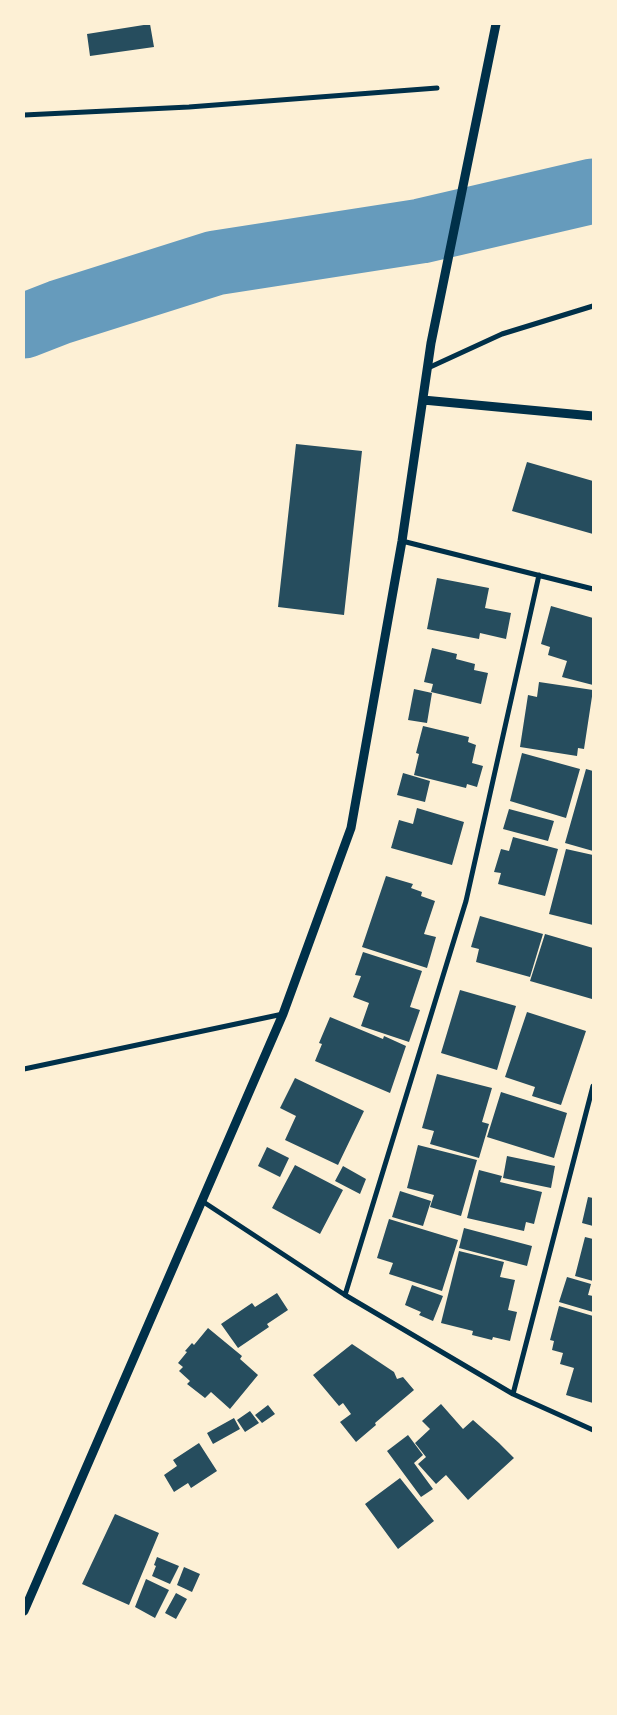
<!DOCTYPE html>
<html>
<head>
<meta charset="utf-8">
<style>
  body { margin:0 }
  #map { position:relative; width:617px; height:1715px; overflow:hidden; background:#fdf0d5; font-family:Helvetica,sans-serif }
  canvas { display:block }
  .frame { position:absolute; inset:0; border:25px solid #fdf0d5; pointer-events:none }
</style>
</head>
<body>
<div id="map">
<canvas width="617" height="1715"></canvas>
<div class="frame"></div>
</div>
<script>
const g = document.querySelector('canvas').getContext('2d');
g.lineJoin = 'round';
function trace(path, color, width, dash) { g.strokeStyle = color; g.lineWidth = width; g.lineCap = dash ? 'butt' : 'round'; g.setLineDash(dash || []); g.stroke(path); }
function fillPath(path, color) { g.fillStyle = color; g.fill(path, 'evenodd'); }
const river = new Path2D(`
  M 24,326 L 60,312 L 215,263 L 421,231 L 593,191`);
const building = new Path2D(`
  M 150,24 L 154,47 L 90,56 L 87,34 Z
  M 296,444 L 362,451 L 344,615 L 278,607 Z
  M 527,462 L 593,481 L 593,534 L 512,511 Z
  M 437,578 L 489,588 L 485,608 L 511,613 L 506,639 L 480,633 L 479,639 L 427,629 Z
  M 551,606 L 593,618 L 593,685 L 562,677 L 567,661 L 548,655 L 550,647 L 541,644 Z
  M 432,648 L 457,654 L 456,659 L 475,664 L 474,670 L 488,673 L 481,704 L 431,692 L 433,684 L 424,682 Z
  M 539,682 L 593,690 L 584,749 L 578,748 L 577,756 L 520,747 L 528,695 L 537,697 Z
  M 414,689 L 432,693 L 427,723 L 408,720 Z
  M 423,726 L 469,737 L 468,742 L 476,745 L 472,763 L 483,766 L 477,787 L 467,784 L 466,788 L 414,775 L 419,754 L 416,753 Z
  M 522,753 L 580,769 L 566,818 L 510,801 Z
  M 586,769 L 593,771 L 593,851 L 565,843 Z
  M 403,773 L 430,781 L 425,802 L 397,795 Z
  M 417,808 L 464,822 L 452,865 L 391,848 L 399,820 L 413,824 Z
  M 509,809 L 554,821 L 548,841 L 503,829 Z
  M 513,837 L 558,849 L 545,896 L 498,884 L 501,873 L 494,872 L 501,849 L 509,851 Z
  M 566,849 L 593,855 L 593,925 L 549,914 Z
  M 386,876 L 413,884 L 411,888 L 422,892 L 421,896 L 435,901 L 424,934 L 436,937 L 427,968 L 362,947 Z
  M 480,916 L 543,934 L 530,977 L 476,962 L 479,949 L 471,947 Z
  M 545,934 L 593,948 L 592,999 L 530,981 Z
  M 363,952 L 422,971 L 410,1007 L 420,1010 L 409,1042 L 361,1026 L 369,1003 L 353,997 L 361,976 L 355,975 Z
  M 460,990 L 516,1006 L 497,1070 L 441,1053 Z
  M 527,1012 L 586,1031 L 561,1105 L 532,1096 L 535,1087 L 505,1077 Z
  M 330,1017 L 383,1039 L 384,1036 L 406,1046 L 390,1093 L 315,1061 L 322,1044 L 319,1043 Z
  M 437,1074 L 492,1088 L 482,1122 L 489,1124 L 479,1158 L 430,1144 L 434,1131 L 422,1128 Z
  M 295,1078 L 364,1111 L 338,1165 L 285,1140 L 296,1116 L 280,1108 Z
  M 501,1092 L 567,1113 L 554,1158 L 487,1137 Z
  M 418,1145 L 477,1160 L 461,1216 L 430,1207 L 434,1195 L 407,1188 Z
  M 267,1147 L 289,1158 L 280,1177 L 258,1166 Z
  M 507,1156 L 555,1166 L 551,1188 L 503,1178 Z
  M 295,1165 L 343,1190 L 320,1234 L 272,1208 Z
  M 343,1166 L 366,1179 L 360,1194 L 335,1181 Z
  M 479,1170 L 502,1176 L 500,1182 L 542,1192 L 534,1224 L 526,1222 L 524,1231 L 467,1218 Z
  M 400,1191 L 431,1201 L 423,1226 L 392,1217 Z
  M 588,1197 L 593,1198 L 593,1226 L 582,1223 Z
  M 389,1219 L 458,1240 L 442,1291 L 389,1274 L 393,1263 L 377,1258 Z
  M 464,1228 L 532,1246 L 527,1266 L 459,1248 Z
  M 585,1237 L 593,1239 L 593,1281 L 575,1276 Z
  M 459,1251 L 504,1262 L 500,1277 L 515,1280 L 508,1310 L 517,1312 L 510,1341 L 493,1337 L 492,1340 L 472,1335 L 473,1331 L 441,1323 Z
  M 567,1277 L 591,1284 L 588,1295 L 593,1296 L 593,1312 L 559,1302 Z
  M 412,1285 L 443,1296 L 433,1321 L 419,1315 L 421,1312 L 405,1305 Z
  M 277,1293 L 288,1310 L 267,1324 L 269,1327 L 238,1348 L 221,1324 L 252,1303 L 255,1307 Z
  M 559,1306 L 593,1316 L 593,1403 L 566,1395 L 574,1368 L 560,1364 L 563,1353 L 552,1350 L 554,1341 L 550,1340 Z
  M 208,1328 L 242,1356 L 240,1359 L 258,1375 L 230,1409 L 211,1392 L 205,1398 L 187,1384 L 190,1381 L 179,1371 L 183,1367 L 178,1363 L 187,1352 L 185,1351 L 192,1343 L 194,1345 Z
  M 352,1344 L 394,1372 L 397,1379 L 403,1377 L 414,1390 L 375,1423 L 376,1425 L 356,1442 L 340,1422 L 351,1414 L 343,1403 L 339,1406 L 313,1375 Z
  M 441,1404 L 463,1429 L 473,1420 L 499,1443 L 514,1458 L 468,1500 L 446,1475 L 436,1484 L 418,1464 L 426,1457 L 415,1443 L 430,1429 L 422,1421 Z
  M 268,1405 L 275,1414 L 262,1423 L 255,1415 Z
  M 250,1411 L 259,1423 L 245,1432 L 237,1420 Z
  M 234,1418 L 240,1429 L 213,1444 L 207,1433 Z
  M 408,1435 L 423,1455 L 414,1463 L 433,1489 L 421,1497 L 387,1451 Z
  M 199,1443 L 217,1471 L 191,1488 L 188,1483 L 174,1492 L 164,1475 L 177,1466 L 173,1460 Z
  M 400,1478 L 434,1521 L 398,1549 L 365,1504 Z
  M 115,1514 L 159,1533 L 129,1605 L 82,1584 Z
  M 157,1557 L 179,1566 L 170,1584 L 152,1576 L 156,1566 L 154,1565 Z
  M 184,1567 L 200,1574 L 192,1592 L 177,1585 Z
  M 146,1579 L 169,1590 L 155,1618 L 135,1607 Z
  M 176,1593 L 187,1599 L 176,1619 L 165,1613 Z`);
const minor = new Path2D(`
  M 24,115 L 189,107 L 437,88
  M 428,368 L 502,334 L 593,306
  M 402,541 L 593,589
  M 24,1069 L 283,1014
  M 202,1201 L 345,1295 L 513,1394 L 593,1430
  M 345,1295 L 466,901 L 539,575
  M 513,1394 L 593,1086`);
const tertiary = new Path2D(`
  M 423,400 L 593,416
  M 24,1611 L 283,1014 L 351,828 L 402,541 L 431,343 L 496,24`);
trace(river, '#669bbc', 65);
fillPath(building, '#264d5e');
trace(minor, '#003049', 5);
trace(tertiary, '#003049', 9);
</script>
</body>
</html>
